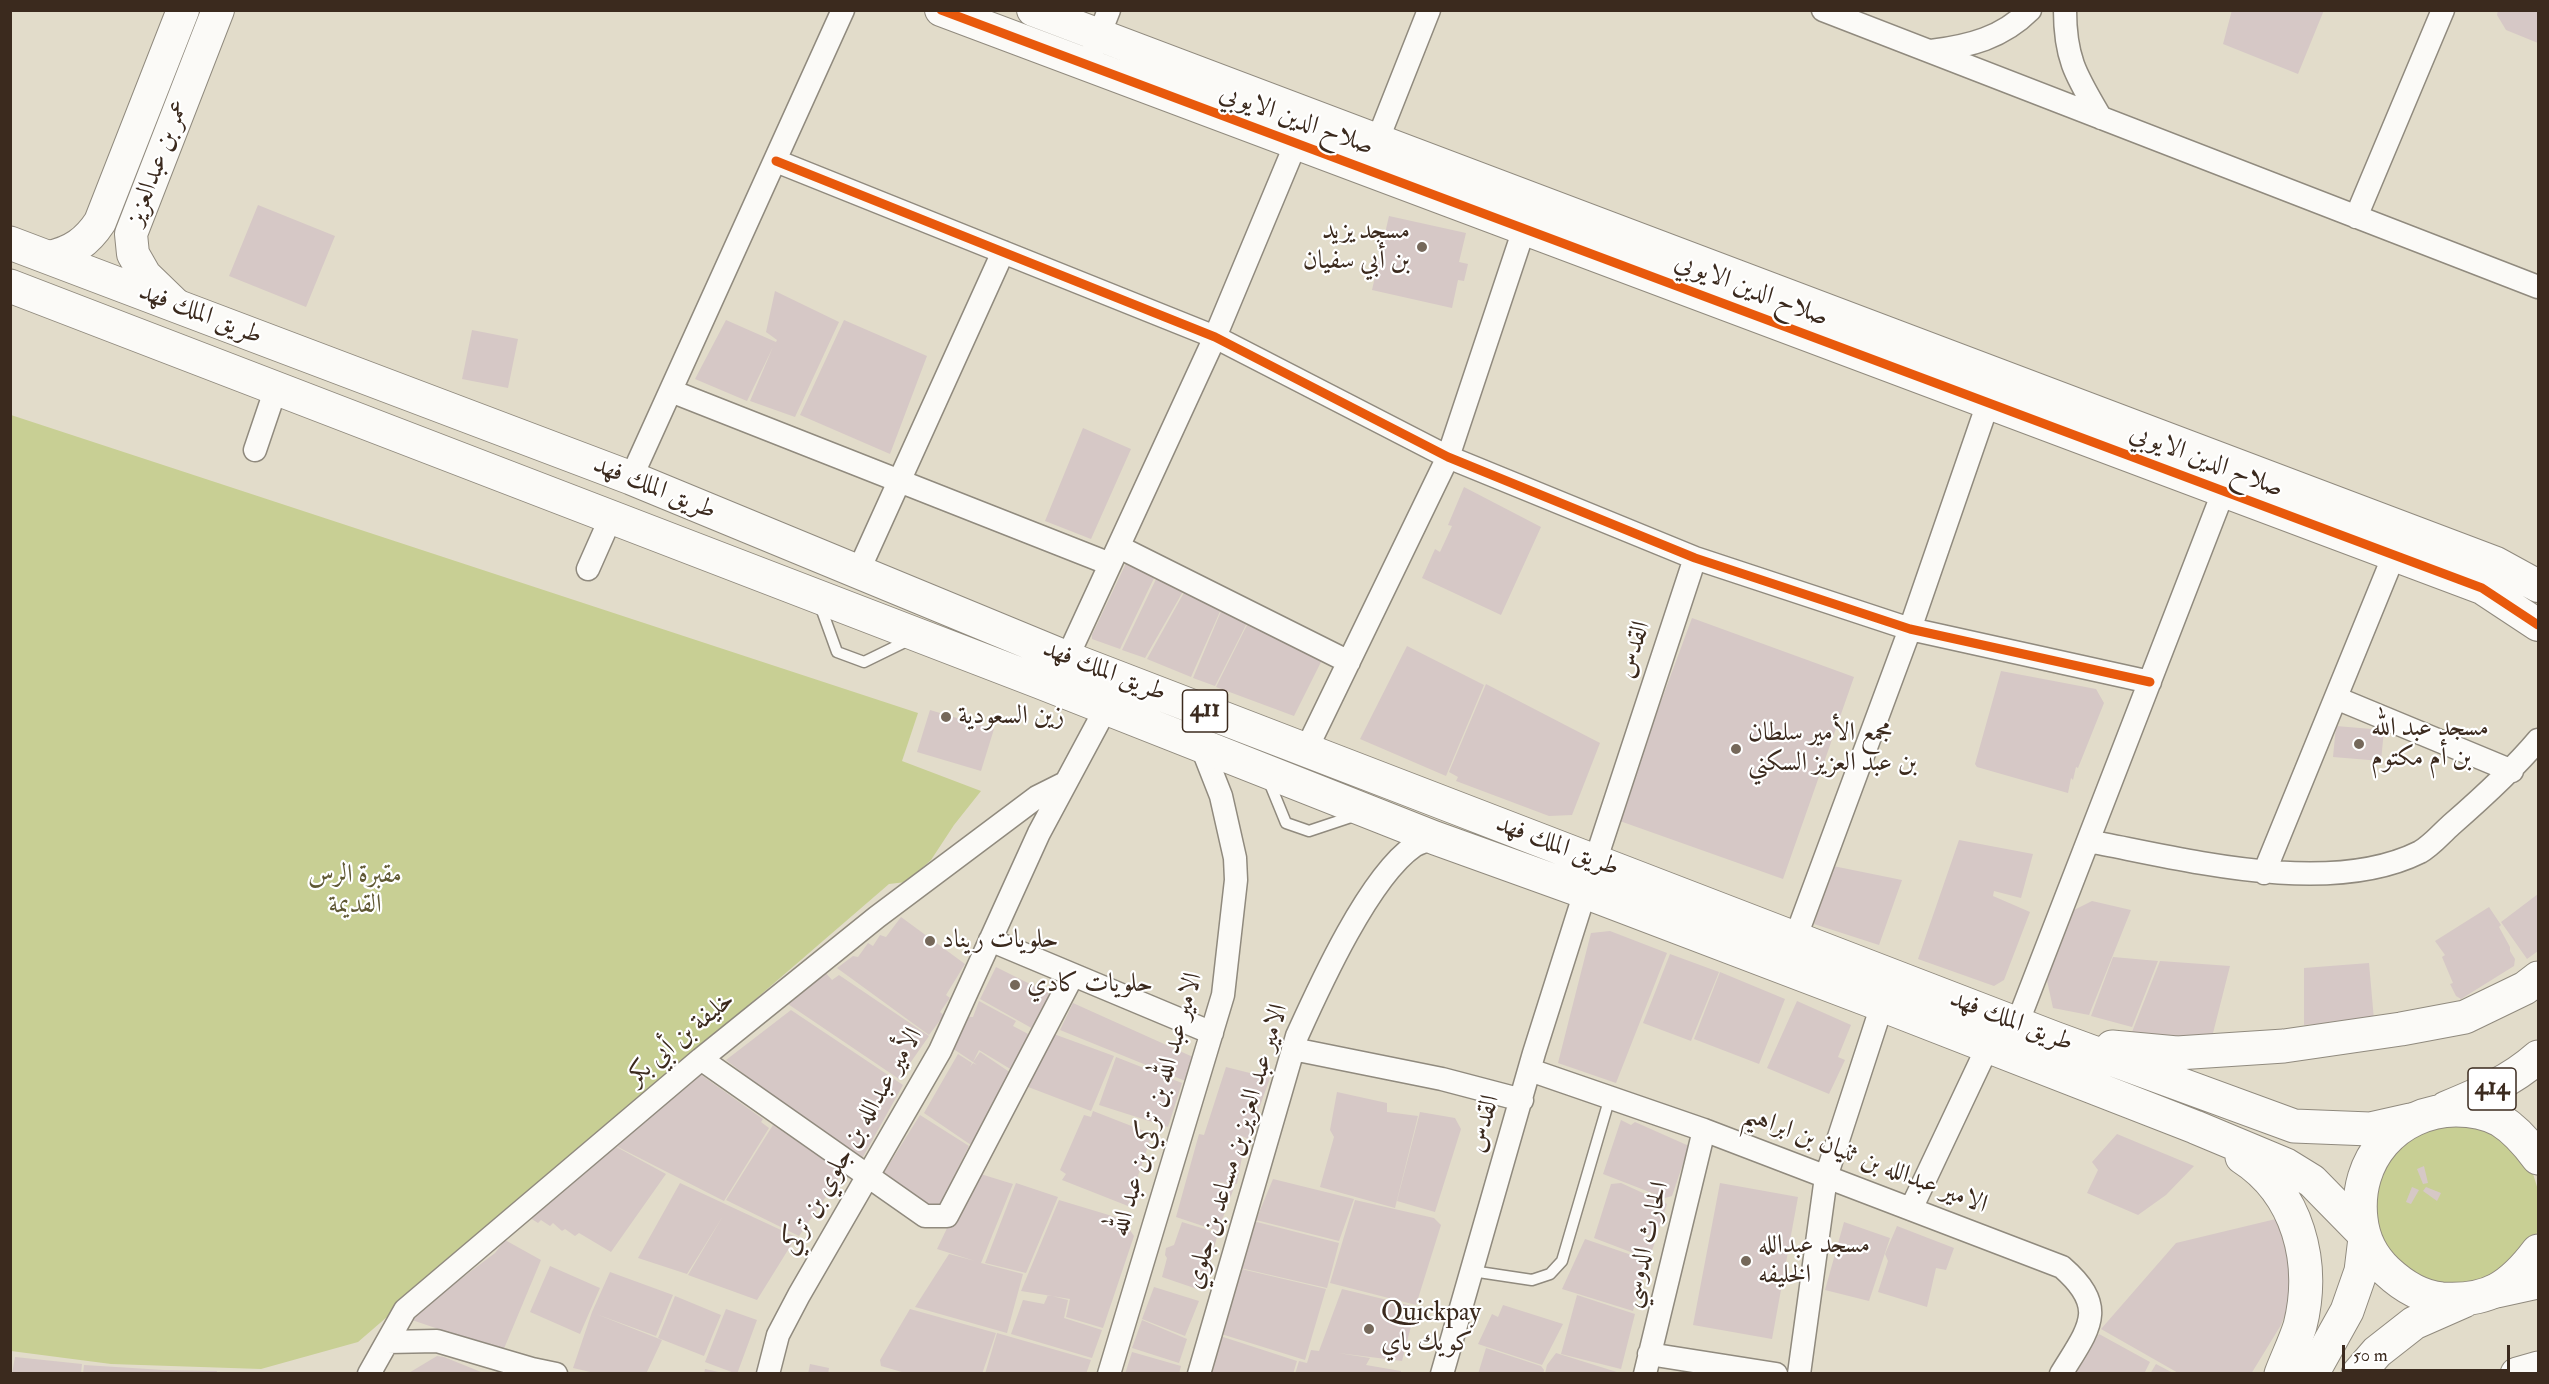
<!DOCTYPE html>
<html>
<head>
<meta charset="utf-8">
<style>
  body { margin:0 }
  #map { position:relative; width:2549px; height:1384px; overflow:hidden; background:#e2dcca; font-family:"IM FELL Double Pica",serif }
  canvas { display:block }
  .frame { position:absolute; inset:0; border:12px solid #3b2a1e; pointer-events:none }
  .scale { position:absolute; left:2342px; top:1345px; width:168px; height:27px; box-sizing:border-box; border:3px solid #3b2a1e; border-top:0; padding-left:8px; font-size:18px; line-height:21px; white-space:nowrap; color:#3b2a1e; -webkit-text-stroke:4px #fff; paint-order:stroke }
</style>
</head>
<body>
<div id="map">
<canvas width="2549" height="1384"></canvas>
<div class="frame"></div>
<div class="scale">50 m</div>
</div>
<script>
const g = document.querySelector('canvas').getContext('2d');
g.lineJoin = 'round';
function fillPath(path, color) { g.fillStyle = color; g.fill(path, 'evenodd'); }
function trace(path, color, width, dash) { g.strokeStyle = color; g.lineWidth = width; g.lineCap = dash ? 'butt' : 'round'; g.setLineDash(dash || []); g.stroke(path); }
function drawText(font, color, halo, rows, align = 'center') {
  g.font = font + ' "IM FELL Double Pica",Amiri,serif'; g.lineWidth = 4.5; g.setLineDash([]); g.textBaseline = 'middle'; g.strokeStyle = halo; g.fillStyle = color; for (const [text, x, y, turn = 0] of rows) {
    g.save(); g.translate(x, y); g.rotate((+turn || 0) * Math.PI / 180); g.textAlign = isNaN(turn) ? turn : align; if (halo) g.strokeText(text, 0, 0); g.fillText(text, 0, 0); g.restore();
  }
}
const green = new Path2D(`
  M 11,415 L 918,713 L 902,761 L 981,791 L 954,825 L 931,860 L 906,882 L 889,884 L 358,1342 L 261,1369 L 111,1364 L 11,1351 Z
  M 2445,1118 L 2504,1132 L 2530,1164 L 2538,1190 L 2538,1228 L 2534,1243 L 2517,1268 L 2443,1291 L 2390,1263 L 2372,1224 L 2383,1155 Z`);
const building = new Path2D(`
  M 2232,10 L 2324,10 L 2298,74 L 2223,44 Z
  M 2498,10 L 2538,10 L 2538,43 L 2506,30 L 2497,15 Z
  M 258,205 L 335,236 L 306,307 L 229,276 Z
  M 1389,216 L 1466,233 L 1459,262 L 1468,264 L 1464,281 L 1458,280 L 1452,308 L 1372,290 Z
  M 775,291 L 839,322 L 795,417 L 750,401 L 773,347 L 747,401 L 695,379 L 726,320 L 776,342 L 777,340 L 766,332 Z
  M 844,320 L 927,356 L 890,454 L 800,415 Z
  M 472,330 L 518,339 L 508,388 L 462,379 Z
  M 1083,428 L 1131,449 L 1091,539 L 1045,521 Z
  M 1464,487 L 1541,527 L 1501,615 L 1422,578 L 1435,549 L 1440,552 L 1452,526 L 1448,525 Z
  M 1127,561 L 1156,574 L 1120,649 L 1092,639 L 1092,635 Z
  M 1158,575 L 1185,588 L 1145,658 L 1122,650 Z
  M 1186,589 L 1222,607 L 1191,677 L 1147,659 Z
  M 1222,609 L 1247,623 L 1215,686 L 1193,678 Z
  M 1692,618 L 1854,677 L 1783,879 L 1617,820 Z
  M 1249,621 L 1324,656 L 1294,716 L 1216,687 Z
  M 1407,646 L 1484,685 L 1446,776 L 1360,739 Z
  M 2001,671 L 2096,689 L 2104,703 L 2078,768 L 2076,767 L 2073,780 L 2071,778 L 2068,793 L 1977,767 L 1975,764 Z
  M 1486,684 L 1600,743 L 1572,815 L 1549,816 L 1456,781 L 1458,777 L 1449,772 Z
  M 930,710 L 994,729 L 981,771 L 917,752 Z
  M 2336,726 L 2384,730 L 2381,761 L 2333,757 Z
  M 1959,840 L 2033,854 L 2021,898 L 1994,891 L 1993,896 L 2030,912 L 2004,980 L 1994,986 L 1918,959 Z
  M 1833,866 L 1902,880 L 1879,945 L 1814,924 Z
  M 2538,894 L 2538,951 L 2527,959 L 2501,922 Z
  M 2092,901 L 2131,910 L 2089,1015 L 2053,1008 L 2046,976 L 2074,910 Z
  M 2489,907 L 2501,925 L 2499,927 L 2510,947 L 2510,951 L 2515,959 L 2514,966 L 2461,999 L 2456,996 L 2450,984 L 2453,983 L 2442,957 L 2445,955 L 2435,941 Z
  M 901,917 L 965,964 L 946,995 L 950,998 L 940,1012 L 944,1015 L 929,1035 L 837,968 L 853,956 L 858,957 L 868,943 L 873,946 L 880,935 L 886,937 Z
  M 1610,931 L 1667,953 L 1616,1083 L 1558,1063 L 1591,933 Z
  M 1670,954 L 1719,972 L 1691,1041 L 1643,1023 Z
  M 2113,957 L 2158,961 L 2132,1027 L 2091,1016 Z
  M 2160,961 L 2230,966 L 2211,1041 L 2132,1032 Z
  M 2369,963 L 2374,1020 L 2304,1025 L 2304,968 Z
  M 996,967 L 1052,995 L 1035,1030 L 980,999 Z
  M 824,971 L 832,980 L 839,975 L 929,1036 L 899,1079 L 785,1002 Z
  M 1720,972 L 1785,999 L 1759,1064 L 1694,1039 Z
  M 979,1001 L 1016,1021 L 1013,1026 L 1030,1035 L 1012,1070 L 979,1050 L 973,1062 L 952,1048 L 969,1017 L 973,1017 Z
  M 1797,1001 L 1851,1025 L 1838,1057 L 1845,1060 L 1829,1094 L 1767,1068 Z
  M 1073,1003 L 1193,1057 L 1188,1082 L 1060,1030 Z
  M 791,1010 L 903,1085 L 859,1164 L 726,1060 Z
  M 1051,1033 L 1114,1056 L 1091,1111 L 1023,1085 Z
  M 980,1052 L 1011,1073 L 971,1145 L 924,1113 L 958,1054 L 972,1063 L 970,1067 L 973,1063 L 977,1065 L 973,1062 Z
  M 1116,1057 L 1182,1083 L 1168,1127 L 1099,1105 Z
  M 1226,1067 L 1270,1078 L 1248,1139 L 1242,1136 L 1240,1143 L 1226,1140 L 1244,1146 L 1237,1184 L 1208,1181 L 1235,1185 L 1218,1231 L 1176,1217 L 1199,1134 L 1204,1135 Z
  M 700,1074 L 763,1119 L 761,1122 L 769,1128 L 724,1201 L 616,1146 Z
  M 1337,1092 L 1387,1103 L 1387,1112 L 1418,1116 L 1395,1208 L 1320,1187 L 1334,1137 L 1330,1130 Z
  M 1093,1111 L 1152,1134 L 1128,1206 L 1062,1180 L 1066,1174 L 1060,1170 L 1084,1115 L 1091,1117 Z
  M 1420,1112 L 1455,1118 L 1461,1129 L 1435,1212 L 1397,1201 Z
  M 920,1115 L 969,1146 L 937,1211 L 883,1174 Z
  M 1621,1120 L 1631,1125 L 1635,1122 L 1689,1146 L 1672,1196 L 1665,1198 L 1603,1174 Z
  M 773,1125 L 843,1172 L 799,1236 L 726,1200 Z
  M 2117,1134 L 2194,1166 L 2166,1195 L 2138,1215 L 2087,1193 L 2098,1170 L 2092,1162 Z
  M 611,1144 L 666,1174 L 611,1252 L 579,1233 L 575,1236 L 565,1229 L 562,1231 L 553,1223 L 550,1226 L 541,1220 L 538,1223 L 527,1216 Z
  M 2424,1166 L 2428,1183 L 2423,1184 L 2417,1169 Z
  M 974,1172 L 1013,1184 L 981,1263 L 1023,1274 L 1007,1333 L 915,1307 L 949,1254 L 975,1261 L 937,1249 Z
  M 1273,1179 L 1354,1199 L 1339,1241 L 1256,1220 Z
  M 680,1183 L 796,1237 L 757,1300 L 688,1275 L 723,1216 L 687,1274 L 638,1258 Z
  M 1016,1183 L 1058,1197 L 1026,1273 L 985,1263 Z
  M 1621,1183 L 1667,1204 L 1659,1228 L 1654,1227 L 1651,1235 L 1644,1235 L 1655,1242 L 1649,1259 L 1594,1238 L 1611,1184 Z
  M 1720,1183 L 1798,1197 L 1772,1339 L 1693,1325 Z
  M 2412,1187 L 2419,1190 L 2411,1204 L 2406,1202 Z
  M 2426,1187 L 2441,1193 L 2437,1201 L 2423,1191 Z
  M 1059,1200 L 1122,1219 L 1134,1236 L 1103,1328 L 1066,1317 L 1070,1299 L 1021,1291 Z
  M 1355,1200 L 1434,1218 L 1441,1225 L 1416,1305 L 1330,1283 Z
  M 2280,1218 L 2296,1287 L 2281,1325 L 2251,1374 L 2180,1374 L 2101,1329 L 2176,1243 Z
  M 1253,1221 L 1339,1243 L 1327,1288 L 1236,1267 Z
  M 1182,1222 L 1218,1233 L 1203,1291 L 1162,1277 L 1167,1258 L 1165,1255 L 1166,1248 L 1174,1245 Z
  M 1844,1222 L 1890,1238 L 1869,1301 L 1825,1290 Z
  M 1897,1226 L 1954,1248 L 1946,1270 L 1936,1268 L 1927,1307 L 1878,1292 L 1888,1261 L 1885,1254 Z
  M 1585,1239 L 1649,1261 L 1633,1311 L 1562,1289 Z
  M 505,1240 L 541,1260 L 503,1351 L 412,1320 L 450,1287 L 495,1253 Z
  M 550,1266 L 600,1288 L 580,1334 L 530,1312 Z
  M 1237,1268 L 1326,1289 L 1305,1360 L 1218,1333 Z
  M 610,1272 L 673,1295 L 656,1336 L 596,1314 L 662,1340 L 646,1374 L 599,1374 L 573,1368 L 592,1312 Z
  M 1154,1287 L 1199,1301 L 1185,1336 L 1142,1319 Z
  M 1342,1289 L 1416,1307 L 1402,1361 L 1338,1353 L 1370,1358 L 1366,1365 L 1401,1371 L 1400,1374 L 1295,1374 L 1299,1361 L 1307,1363 L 1311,1350 L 1319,1351 Z
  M 1048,1295 L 1068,1300 L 1064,1318 L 1102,1330 L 1092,1358 L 1011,1334 L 1023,1300 L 1044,1304 Z
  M 1577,1295 L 1635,1314 L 1621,1369 L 1561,1354 Z
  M 675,1296 L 721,1315 L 704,1356 L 658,1338 Z
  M 1503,1305 L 1563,1324 L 1542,1365 L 1478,1344 L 1492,1314 L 1498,1317 Z
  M 726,1309 L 757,1320 L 737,1374 L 705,1362 Z
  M 910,1309 L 996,1333 L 982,1374 L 909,1374 L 881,1366 L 880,1360 Z
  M 1142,1320 L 1187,1339 L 1179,1363 L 1132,1348 Z
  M 997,1333 L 1091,1360 L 1086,1374 L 985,1374 Z
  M 2099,1334 L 2150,1362 L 2144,1374 L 2072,1374 Z
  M 1217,1335 L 1297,1361 L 1293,1374 L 1207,1374 Z
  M 1486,1348 L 1541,1366 L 1544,1370 L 1543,1374 L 1478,1374 Z
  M 1132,1352 L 1181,1366 L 1179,1374 L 1125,1374 Z
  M 1556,1353 L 1620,1373 L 1620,1374 L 1545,1374 L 1547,1365 Z
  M 437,1356 L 444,1357 L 486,1374 L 407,1374 Z
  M 15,1357 L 82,1364 L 81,1374 L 12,1374 Z
  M 810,1364 L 829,1368 L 828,1374 L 808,1374 Z
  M 2156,1364 L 2175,1374 L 2150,1374 Z
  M 84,1365 L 164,1370 L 217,1371 L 216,1374 L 83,1374 Z
  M 705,1369 L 723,1373 L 723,1374 L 704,1374 Z`);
const lane = new Path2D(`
  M 820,605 L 837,652 L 864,662 L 909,640
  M 1268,779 L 1286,823 L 1309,831 L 1354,816
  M 1472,1271 L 1532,1280 L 1550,1274 L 1562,1261 L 1610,1097`);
const street = new Path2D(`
  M 1823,10 L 2538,287
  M 2065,10 C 2065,60 2077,77 2101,118
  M 1094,48 L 1109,10
  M 1931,51 C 1970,46 2002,38 2030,10
  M 1372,154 L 1429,10
  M 776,161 L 1215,337 L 1448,457 L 1695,558 L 1910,629 L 2150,682
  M 2356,217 L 2443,10
  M 671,391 L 1110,564
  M 255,450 L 276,388
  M 631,478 L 843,10
  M 1119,547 L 1349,662
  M 588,569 L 611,517
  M 858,572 L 1003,252
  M 1067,658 L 1215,337 L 1296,143
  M 2336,698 L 2512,771
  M 1306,750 L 1448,457 L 1524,229
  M 2088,841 C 2184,859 2328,898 2420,852 C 2431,846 2441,834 2451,825 C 2482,798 2512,771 2538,740
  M 1595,862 L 1695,558
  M 2264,873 L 2394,555
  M 1795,939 L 1910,629 L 1988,403
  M 990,940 L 1212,1033
  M 2017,1024 L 2229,477
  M 1293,1049 L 1442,1079 L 1522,1100
  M 701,1059 L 925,1216 L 947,1216 L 1073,975
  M 1530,1070 L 1704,1130 L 2062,1267 C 2109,1308 2089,1328 2061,1374
  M 1911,1209 L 1988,1046
  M 387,1342 L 437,1341 L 532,1369 L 556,1374
  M 1649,1354 L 1776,1374
  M 369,1374 L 405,1310 L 701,1059 L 877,917 L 1037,797 L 1065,783
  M 768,1374 L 778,1335 L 799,1295 L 940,1051 L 1039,833 L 1106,708
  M 1109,1374 L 1223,995 L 1236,880 L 1235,858 L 1221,796 L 1201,745
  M 1199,1374 L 1297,1036 C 1320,985 1369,877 1414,846 C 1420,842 1428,840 1435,838
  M 1442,1374 L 1534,1053 L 1585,892
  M 1645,1374 L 1704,1130
  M 1799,1374 L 1826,1177 L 1882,1005`);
const secondary = new Path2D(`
  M 941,10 L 2482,588 L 2538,625
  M 1033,10 L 2496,563 L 2538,586
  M 49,257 C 72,252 87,242 100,222 L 183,10
  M 176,305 L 145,275 L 133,254 L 131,234 L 218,10`);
const primary = new Path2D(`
  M 10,243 L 631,478 L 1067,658 L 2054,1038 L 2294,1126 L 2370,1129 L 2410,1120
  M 10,286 L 1040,682 L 1435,838 L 1585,892 L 1882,1005 L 2195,1127 L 2286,1165 L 2312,1181 L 2363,1233
  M 2112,1047 L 2177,1053 L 2284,1046 L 2401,1029 L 2465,1017 L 2525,988 L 2538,978
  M 2242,1157 C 2298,1193 2316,1262 2300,1326 C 2295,1342 2287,1358 2281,1374
  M 2497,1291 L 2538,1282
  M 2517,1374 L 2538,1368`);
const highway = new Path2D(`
  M 2446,1108 C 2480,1094 2511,1081 2538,1057
  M 2538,1158 C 2527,1143 2516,1130 2500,1120 C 2487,1113 2470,1110 2456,1110 C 2396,1111 2354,1160 2361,1219 C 2363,1238 2372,1257 2387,1271 C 2402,1285 2420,1297 2442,1299 C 2488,1302 2511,1287 2538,1251
  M 2312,1374 L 2347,1311 L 2361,1271 L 2365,1238
  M 2358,1374 L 2377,1352 L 2414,1323 L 2464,1301`);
const cycleway = new Path2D(`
  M 941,10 L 2482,588 L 2538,625
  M 776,161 L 1215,337 L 1448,457 L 1695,558 L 1910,629 L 2150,682`);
const markers = [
  [1422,247,6,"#75685a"],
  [946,717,6,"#75685a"],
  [2359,744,6,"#75685a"],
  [1736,749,6,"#75685a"],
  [930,941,6,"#75685a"],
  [1015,985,6,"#75685a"],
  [1746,1261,6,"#75685a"],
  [1369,1329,6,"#75685a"]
];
const shields = [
  [1205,711,45],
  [2492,1089,48]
];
const shieldNames = [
  ["411",1205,711],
  ["414",2492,1089]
];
const streetNames = [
  ["صلاح الدين الايوبي",1296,121,20],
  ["عمر بن عبدالعزيز",159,163,-69],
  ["صلاح الدين الايوبي",1751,291,21],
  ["طريق الملك فهد",200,315,21],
  ["صلاح الدين الايوبي",2206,462,21],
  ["طريق الملك فهد",654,489,22],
  ["القدس",1635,650,-72],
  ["طريق الملك فهد",1104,672,21],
  ["طريق الملك فهد",1557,847,21],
  ["طريق الملك فهد",2011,1022,21],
  ["خليفة بن أبي بكر",682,1039,-40],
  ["الامير عبد الله بن تركي بن عبد الله",1158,1105,-74],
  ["القدس",1485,1124,-74],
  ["الأمير عبدالله بن جلوي بن تركي",853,1142,-60],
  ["الامير عبد العزيز بن مساعد بن جلوي",1238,1147,-73],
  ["الامير عبدالله بن ثنيان بن ابراهيم",1865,1161,21],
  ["الحارث الدوسي",1647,1245,-76]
];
const poiNames = [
  ["مسجد يزيد",1410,232,"right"],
  ["بن أبي سفيان",1410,262,"right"],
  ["زين السعودية",958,717],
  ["مسجد عبد الله",2371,729],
  ["بن أم مكتوم",2371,759],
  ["مجمع الأمير سلطان",1748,734],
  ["بن عبد العزيز السكني",1748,764],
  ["حلويات ريناد",942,941],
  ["حلويات كادي",1027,985],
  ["مسجد عبدالله",1758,1246],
  ["الخليفه",1758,1276],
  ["Quickpay",1381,1314],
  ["كويك باي",1381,1344]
];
const parkNames = [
  ["مقبرة الرس",355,876],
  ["القديمة",355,906]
];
fillPath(green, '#c8cf94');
fillPath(building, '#d6c8c6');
trace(lane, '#908a7e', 13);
trace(street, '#908a7e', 25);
trace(secondary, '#908a7e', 34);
trace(primary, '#908a7e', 35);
trace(highway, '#908a7e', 35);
trace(lane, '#fbfaf7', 10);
trace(street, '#fbfaf7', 22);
trace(secondary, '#fbfaf7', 32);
trace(primary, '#fbfaf7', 33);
trace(highway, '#fbfaf7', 33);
trace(cycleway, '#e8590c', 9);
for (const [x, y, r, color] of markers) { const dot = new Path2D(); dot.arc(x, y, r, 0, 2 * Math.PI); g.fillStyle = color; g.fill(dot); trace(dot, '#fff', 2); }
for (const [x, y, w] of shields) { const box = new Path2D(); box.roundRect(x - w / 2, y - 21, w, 42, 4.5); g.fillStyle = '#fff'; g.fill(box); trace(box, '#3b2a1e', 1.5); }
drawText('bold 24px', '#3b2a1e', null, shieldNames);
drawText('26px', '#3b2a1e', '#fff', streetNames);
drawText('26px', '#3b2a1e', '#fff', poiNames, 'left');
drawText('26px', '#5f5834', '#fff', parkNames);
</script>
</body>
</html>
